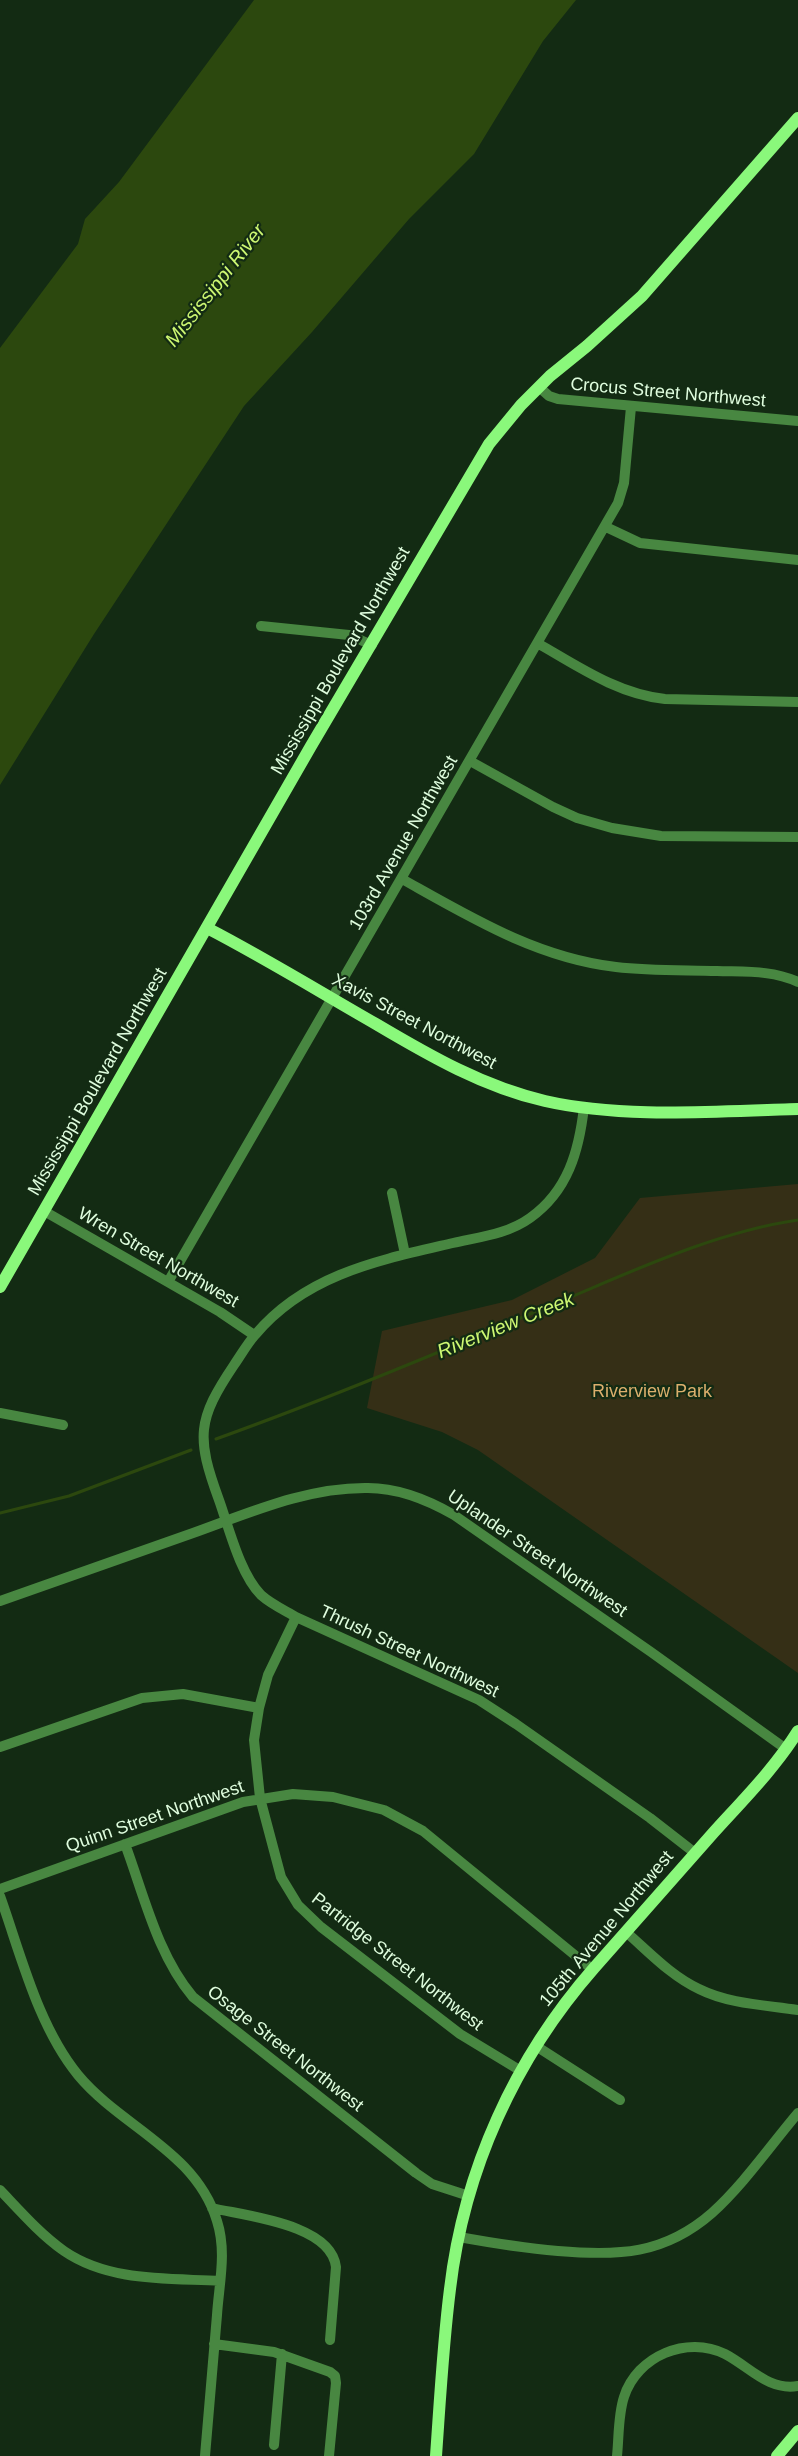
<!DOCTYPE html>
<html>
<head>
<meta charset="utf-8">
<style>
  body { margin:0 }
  canvas { display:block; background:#132b13 }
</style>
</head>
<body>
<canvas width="798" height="2456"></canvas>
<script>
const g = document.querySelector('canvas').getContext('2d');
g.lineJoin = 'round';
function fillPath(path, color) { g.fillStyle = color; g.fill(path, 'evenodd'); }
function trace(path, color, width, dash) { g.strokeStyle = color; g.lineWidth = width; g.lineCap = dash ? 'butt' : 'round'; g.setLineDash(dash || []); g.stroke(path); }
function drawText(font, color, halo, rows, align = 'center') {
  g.font = font + ' Helvetica,sans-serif'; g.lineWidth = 4.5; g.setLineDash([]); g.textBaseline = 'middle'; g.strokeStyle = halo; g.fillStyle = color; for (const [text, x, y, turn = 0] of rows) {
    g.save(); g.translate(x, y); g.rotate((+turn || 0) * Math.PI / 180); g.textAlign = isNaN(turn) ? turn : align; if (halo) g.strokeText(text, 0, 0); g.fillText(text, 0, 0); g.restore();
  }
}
const green = new Path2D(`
  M 798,1184 L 798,1673 L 478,1450 L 442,1432 L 367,1408 L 382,1331 L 512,1300 L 595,1258 L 640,1198 Z`);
const water = new Path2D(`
  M 254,0 L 576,0 L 543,41 L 474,154 L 409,219 L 312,332 L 244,406 L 94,634 L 0,785 L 0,348 L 78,244 L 85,219 L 119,182 Z`);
const stream = new Path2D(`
  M 216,1439 C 330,1398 442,1351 554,1304 C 631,1272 715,1232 798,1220
  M 0,1513 L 69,1496 L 191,1450`);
const street = new Path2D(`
  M 539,387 L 549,396 L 558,399 L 798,421
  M 606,527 L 640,543 L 798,560
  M 261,626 L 349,635 L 372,645
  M 539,644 C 579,667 618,694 665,699 L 798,702
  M 470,761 L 553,807 L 577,818 L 612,828 L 661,836 L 798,837
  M 402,879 C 470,917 537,958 616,967 C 650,971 683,970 717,971 C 745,972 772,970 798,982
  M 584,1107 C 579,1151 568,1191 530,1218 C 508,1234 479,1237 453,1243 C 380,1260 306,1274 255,1335 C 247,1344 241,1355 234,1365 C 197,1420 196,1437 219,1500 C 229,1528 240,1574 261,1595 C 271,1604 284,1610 296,1617 L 479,1700 L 516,1724 L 650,1818 L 695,1853
  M 392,1193 L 405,1254
  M 44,1211 L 220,1312 L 254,1335
  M 168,1282 L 618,503 L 624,483 L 631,407
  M 0,1413 L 63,1425
  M 0,1601 C 64,1578 129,1556 193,1533 C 249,1513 307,1487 368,1488 C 399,1488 428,1500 454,1515 L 651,1652 L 786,1749
  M 296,1617 L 268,1675 L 259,1708 L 254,1740 L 260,1798 L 281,1877 L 298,1905 L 321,1927 L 460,2034 L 521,2071
  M 0,1747 L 142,1698 L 183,1694 L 259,1708
  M 125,1844 C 144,1895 157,1954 193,1997 L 416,2173 L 432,2184 L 469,2196
  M 0,1889 L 243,1802 L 293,1794 L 333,1797 L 384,1810 L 423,1831 L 593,1970
  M 0,1896 C 21,1955 38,2026 78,2075 C 121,2127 196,2151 217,2221 C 227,2252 219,2284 217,2315 C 213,2362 209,2409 205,2456
  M 626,1932 C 649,1952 671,1976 699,1989 C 729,2004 765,2005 798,2010
  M 536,2046 L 620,2100
  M 0,2190 C 20,2211 40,2234 64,2251 C 109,2282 168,2278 220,2281
  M 212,2208 C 246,2216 331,2224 336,2267 L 330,2340
  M 459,2237 C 492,2243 524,2248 558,2251 C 618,2256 664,2255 712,2213 C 744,2184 770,2146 798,2113
  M 214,2344 L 274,2352 L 330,2372 L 335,2376 L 336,2383 L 329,2456
  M 274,2445 L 282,2354
  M 617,2456 C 619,2437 618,2415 624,2397 C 637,2356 687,2335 725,2354 C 750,2367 768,2391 798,2386`);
const secondary = new Path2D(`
  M 207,928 C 265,958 320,992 376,1024 C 430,1056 484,1087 545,1101 C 624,1119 717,1111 798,1109
  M 0,1287 L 311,746 L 489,444 L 521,405 L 550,376 L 587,346 L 642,296 L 798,118
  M 436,2456 C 440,2400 443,2344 450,2289 C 464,2170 515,2058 594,1968 C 634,1923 674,1877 714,1832 C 743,1800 775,1768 798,1731
  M 777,2456 L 798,2431`);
const streetNames = [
  ["Crocus Street Northwest",668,393,5],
  ["Mississippi Boulevard Northwest",341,661,-60],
  ["103rd Avenue Northwest",404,843,-60],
  ["Xavis Street Northwest",414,1022,28],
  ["Mississippi Boulevard Northwest",98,1082,-60],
  ["Wren Street Northwest",158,1258,30],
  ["Uplander Street Northwest",537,1554,34],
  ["Thrush Street Northwest",409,1652,25],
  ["Quinn Street Northwest",155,1817,-19],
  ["105th Avenue Northwest",607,1929,-50],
  ["Partridge Street Northwest",397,1962,38],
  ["Osage Street Northwest",285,2049,38]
];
const parkNames = [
  ["Riverview Park",652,1392]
];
const waterNames = [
  ["Mississippi River",216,286,-52],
  ["Riverview Creek",506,1326,-22]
];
fillPath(green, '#352f16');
fillPath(water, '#2c480e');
trace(stream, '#2c480e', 3);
trace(street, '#488741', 10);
trace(secondary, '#8af87b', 12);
drawText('18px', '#dffdde', '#132b13', streetNames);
drawText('18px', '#dbaf6d', '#132b13', parkNames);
drawText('italic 20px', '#cdf772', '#132b13', waterNames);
</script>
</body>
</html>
